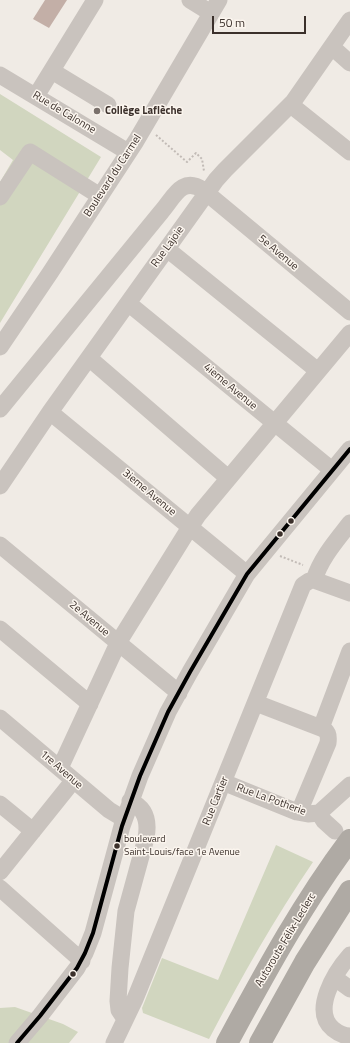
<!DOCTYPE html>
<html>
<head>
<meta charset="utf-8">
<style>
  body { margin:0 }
  #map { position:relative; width:350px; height:1043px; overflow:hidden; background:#f0ebe5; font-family:"Titillium Web",sans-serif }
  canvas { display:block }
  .scale { position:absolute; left:212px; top:16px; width:94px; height:18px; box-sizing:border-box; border:2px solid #3b302b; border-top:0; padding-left:5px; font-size:12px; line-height:14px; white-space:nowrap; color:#3b302b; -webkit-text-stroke:3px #fbf5ee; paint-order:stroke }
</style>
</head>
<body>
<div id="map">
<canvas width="350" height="1043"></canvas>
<div class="scale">50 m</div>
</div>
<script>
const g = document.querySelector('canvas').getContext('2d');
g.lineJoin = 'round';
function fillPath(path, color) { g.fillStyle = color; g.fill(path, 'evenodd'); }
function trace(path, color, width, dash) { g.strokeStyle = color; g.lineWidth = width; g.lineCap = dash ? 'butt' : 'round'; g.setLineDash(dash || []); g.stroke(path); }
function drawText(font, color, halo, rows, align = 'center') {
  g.font = font + ' "Titillium Web",sans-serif'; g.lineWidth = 3; g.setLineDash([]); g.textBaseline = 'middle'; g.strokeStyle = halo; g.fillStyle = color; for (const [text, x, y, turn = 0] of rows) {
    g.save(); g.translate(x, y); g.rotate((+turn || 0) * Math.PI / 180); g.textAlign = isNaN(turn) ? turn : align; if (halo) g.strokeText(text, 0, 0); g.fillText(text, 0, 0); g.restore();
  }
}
const green = new Path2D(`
  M 0,94 L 101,157 L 0,323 L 0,182 L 13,160 L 0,150 Z
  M 276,845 L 313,862 C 274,919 241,978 209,1039 L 143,1013 L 142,1008 L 162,958 L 218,980 Z
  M 15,1007 L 63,1024 L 78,1032 L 69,1043 L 0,1043 L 0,1008 Z`);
const building = new Path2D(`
  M 45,0 L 67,0 L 49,28 L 33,19 Z`);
const path = new Path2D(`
  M 156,135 L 187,162 L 196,153 L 202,159 L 204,171
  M 280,556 L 303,565`);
const minor = new Path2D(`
  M 190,0 L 211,13
  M 332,47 L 350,63
  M 52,71 L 108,105
  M 0,75 L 128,152
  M 36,96 L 95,0
  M 291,105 L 350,152
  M 0,197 L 30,152 L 100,196
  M 167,249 L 318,371
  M 128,303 L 332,470
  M 0,347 L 50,273 L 136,141 L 219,0
  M 89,358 L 228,478
  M 0,409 L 162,211 C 174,197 182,176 203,190 L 350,312
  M 50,412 L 247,574
  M 0,486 L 50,412 L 216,180 L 225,170 L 293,102 L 350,20
  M 0,545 L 179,693
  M 314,580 C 321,558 336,541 350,523
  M 0,629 L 90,704
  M 256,703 L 321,728 L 350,651
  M 0,718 L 109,810 L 124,819
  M 60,768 L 118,643 L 190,527 L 198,515 L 350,333
  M 223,782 L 297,812 L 308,814 L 319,813 L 350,785
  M 0,804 L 33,831
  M 299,812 L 328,743 C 329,735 328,731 321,728
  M 319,813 L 324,821 L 335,831
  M 0,872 L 73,781
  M 0,888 L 82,961
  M 350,955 C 335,972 311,1011 333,1029 C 338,1033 344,1036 350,1036
  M 335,978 L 350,989
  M 125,1019 L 119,1010 L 118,1001 L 120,968 L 126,911 L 146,838 C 149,822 146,808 130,801
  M 17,1043 L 40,1016 L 77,968 L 85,953 L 93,933 L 122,826 L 140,776 L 168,712 L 190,672 L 247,574 L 350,449
  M 114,1043 L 135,999 L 303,585 L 309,581 L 314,580 L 350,593`);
const highway = new Path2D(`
  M 227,1043 C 265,973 302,904 350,840
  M 260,1043 L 305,962 L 350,891`);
const bus1 = new Path2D(`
  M 17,1043 L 40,1016 L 77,968 L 85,953 L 93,933 L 122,826 L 140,776 L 168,712 L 190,672 L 247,574 L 350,449`);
const markers = [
  [97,111,4,"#7a716c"],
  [291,521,3.5,"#3b302b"],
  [280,534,3.5,"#3b302b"],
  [117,846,3.5,"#3b302b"],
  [73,974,3.5,"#3b302b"]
];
const busNames = [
  ["boulevard",124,840],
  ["Saint-Louis/face 1e Avenue",124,853]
];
const poiNames = [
  ["Collège Laflèche",105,111]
];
const streetNames = [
  ["Rue de Calonne",64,113,31],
  ["Boulevard du Carmel",113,176,-57],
  ["Rue Lajoie",168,247,-54],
  ["5e Avenue",278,253,40],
  ["4ieme Avenue",230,387,40],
  ["3ieme Avenue",149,493,40],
  ["2e Avenue",89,619,40],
  ["1re Avenue",61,770,41],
  ["Rue La Potherie",271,800,20],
  ["Rue Cartier",216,801,-68],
  ["Autoroute Félix-Leclerc",286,940,-59]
];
fillPath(green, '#d1d6bf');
fillPath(building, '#c3afa7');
trace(path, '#c2bbb6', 2, [2, 2]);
trace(minor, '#c9c3be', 17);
trace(highway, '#afaaa4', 22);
trace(bus1, '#000', 4);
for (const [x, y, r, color] of markers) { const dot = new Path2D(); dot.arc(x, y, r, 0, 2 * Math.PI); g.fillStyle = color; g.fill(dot); trace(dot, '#fbf5ee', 1.5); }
drawText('10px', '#3b302b', '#fbf5ee', busNames, 'left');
drawText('bold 11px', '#3b302b', '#fbf5ee', poiNames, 'left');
drawText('11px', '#3b302b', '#fbf5ee', streetNames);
</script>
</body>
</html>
